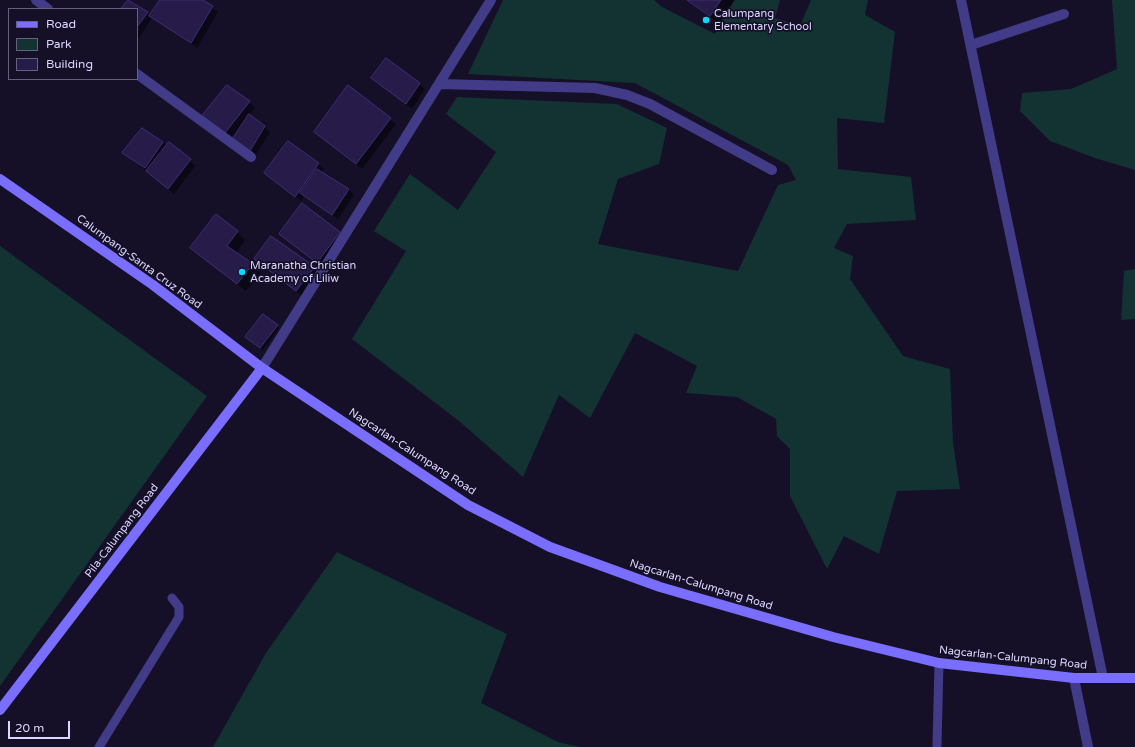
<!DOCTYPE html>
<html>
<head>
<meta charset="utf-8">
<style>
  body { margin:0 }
  #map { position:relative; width:1135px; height:747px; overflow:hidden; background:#151028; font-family:"Varela Round",sans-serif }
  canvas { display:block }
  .legend { position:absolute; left:8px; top:8px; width:130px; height:72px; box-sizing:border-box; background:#151028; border:1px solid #65607e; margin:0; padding:5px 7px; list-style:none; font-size:12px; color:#ddd7ff }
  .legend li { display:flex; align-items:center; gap:8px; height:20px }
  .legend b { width:20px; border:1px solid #65607e }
  .scale { position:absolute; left:8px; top:721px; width:62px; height:18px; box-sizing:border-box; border:2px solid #ddd7ff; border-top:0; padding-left:5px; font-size:12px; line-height:14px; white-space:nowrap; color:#ddd7ff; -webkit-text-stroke:3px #151028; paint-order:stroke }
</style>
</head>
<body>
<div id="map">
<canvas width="1135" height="747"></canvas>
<ul class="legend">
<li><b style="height:5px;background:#796eff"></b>Road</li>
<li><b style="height:11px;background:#133232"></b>Park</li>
<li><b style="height:11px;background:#271c49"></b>Building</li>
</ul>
<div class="scale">20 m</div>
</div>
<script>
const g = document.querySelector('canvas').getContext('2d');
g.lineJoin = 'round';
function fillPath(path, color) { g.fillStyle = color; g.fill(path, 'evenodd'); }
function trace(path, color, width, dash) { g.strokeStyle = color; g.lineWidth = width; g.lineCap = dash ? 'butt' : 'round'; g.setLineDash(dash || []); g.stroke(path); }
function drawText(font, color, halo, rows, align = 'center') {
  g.font = font + ' "Varela Round",sans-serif'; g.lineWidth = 3.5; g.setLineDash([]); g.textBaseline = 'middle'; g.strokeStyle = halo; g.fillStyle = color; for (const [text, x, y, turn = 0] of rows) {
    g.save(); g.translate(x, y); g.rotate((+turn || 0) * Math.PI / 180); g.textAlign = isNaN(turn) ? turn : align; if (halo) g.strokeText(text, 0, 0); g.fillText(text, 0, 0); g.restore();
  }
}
const green = new Path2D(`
  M 503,0 L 654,0 L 662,7 L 715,34 L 734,0 L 780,0 L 775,18 L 800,26 L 811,0 L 868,0 L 865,15 L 895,32 L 884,123 L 837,118 L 838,169 L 911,177 L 916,220 L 847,224 L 834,248 L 853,256 L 850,279 L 903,356 L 950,369 L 953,443 L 960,489 L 897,491 L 879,554 L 844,536 L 827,569 L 790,496 L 790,449 L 777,436 L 776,419 L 737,397 L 686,393 L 697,366 L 635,333 L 590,418 L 559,395 L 523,477 L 459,421 L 352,339 L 406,251 L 374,231 L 410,174 L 458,210 L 496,152 L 446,114 L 457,97 L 617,104 L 667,128 L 659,164 L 618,179 L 598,244 L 738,271 L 778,185 L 796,180 L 788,165 L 635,83 L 468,74 Z
  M 1112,0 L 1135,0 L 1135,170 L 1095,158 L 1050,141 L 1020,111 L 1022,93 L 1071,89 L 1117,69 Z
  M 0,246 L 207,396 L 0,686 Z
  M 1135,269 L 1135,319 L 1121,320 L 1124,271 Z
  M 337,552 L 507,634 L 481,703 L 558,742 L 580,747 L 213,747 L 266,653 Z`);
const shadow = new Path2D(`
  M 129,0 L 150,16 L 161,0 L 201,0 L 218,12 L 197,48 L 152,18 L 137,41 L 137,9 L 122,9 Z
  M 685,0 L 735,0 L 719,23 Z
  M 373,78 L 419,84 L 425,89 L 412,109 Z
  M 228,87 L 255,107 L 249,115 L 270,132 L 255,156 L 239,145 L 243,125 L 242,124 L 231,138 L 209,121 Z
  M 390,119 L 396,124 L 362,169 L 320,135 Z
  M 142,129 L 190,160 L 195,166 L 174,194 L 124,153 Z
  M 318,163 L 324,169 L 321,172 L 349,189 L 354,195 L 338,219 L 304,196 L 301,201 L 265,173 Z
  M 237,232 L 245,240 L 236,253 L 261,273 L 246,291 L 191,248 Z
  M 339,232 L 345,238 L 323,267 L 280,234 Z
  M 255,259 L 314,267 L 320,273 L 302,296 Z
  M 277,326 L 279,328 L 263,350 L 249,339 Z`);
const building = new Path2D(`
  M 128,0 L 148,12 L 137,27 L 137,9 L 121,9 Z
  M 160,0 L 203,0 L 213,6 L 191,43 L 149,16 Z
  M 687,0 L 721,0 L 710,16 Z
  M 386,58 L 420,83 L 406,104 L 371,78 Z
  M 227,85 L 250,101 L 225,133 L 202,116 Z
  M 348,85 L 391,118 L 356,164 L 314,132 Z
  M 249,114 L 265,126 L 250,151 L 232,140 Z
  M 142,128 L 163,142 L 145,168 L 122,153 Z
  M 288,141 L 319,163 L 295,197 L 264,173 Z
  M 169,142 L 191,159 L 168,189 L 146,171 Z
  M 317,169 L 349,189 L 332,215 L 300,193 Z
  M 302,203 L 340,232 L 317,263 L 279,234 Z
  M 216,214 L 238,231 L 227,246 L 253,264 L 237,284 L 190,248 Z
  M 271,236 L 315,267 L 296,291 L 254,259 Z
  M 263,314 L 278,325 L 260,348 L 245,337 Z`);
const service = new Path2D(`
  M 937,745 L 939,663
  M 99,747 L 179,617 L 179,607 L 172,598`);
const minor = new Path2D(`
  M 36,0 L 48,9
  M 961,0 L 1103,678
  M 971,45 L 1064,14
  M 137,74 L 251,157
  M 439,84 L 595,88 L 627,95 L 650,104 L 772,170
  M 262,368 L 491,0
  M 1074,678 L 1088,747`);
const secondary = new Path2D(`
  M 0,179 L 153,285 L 262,368 L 468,505 L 550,547 L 660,587 L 833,637 L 939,663 L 1074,678 L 1135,678
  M 0,710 L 262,368`);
const markers = [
  [706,20,4,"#04d9fe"],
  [242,272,4,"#04d9fe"]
];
const poiNames = [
  ["Calumpang",714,14],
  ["Elementary School",714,27],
  ["Maranatha Christian",250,266],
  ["Academy of Liliw",250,279]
];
const streetNames = [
  ["Calumpang-Santa Cruz Road",139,262,36],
  ["Nagcarlan-Calumpang Road",412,452,33],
  ["Pila-Calumpang Road",122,531,-53],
  ["Nagcarlan-Calumpang Road",701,585,17],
  ["Nagcarlan-Calumpang Road",1013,658,6]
];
fillPath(green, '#133232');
fillPath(shadow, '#0007');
fillPath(building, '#271c49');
trace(building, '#3f2e75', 1);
trace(service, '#423b87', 9);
trace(minor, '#423b87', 10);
trace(secondary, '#796eff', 10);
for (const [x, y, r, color] of markers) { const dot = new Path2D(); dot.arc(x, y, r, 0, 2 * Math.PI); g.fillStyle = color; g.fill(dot); trace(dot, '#151028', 1.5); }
drawText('11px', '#ddd7ff', '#151028', poiNames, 'left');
drawText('11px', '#ddd7ff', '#151028', streetNames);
</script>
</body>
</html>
